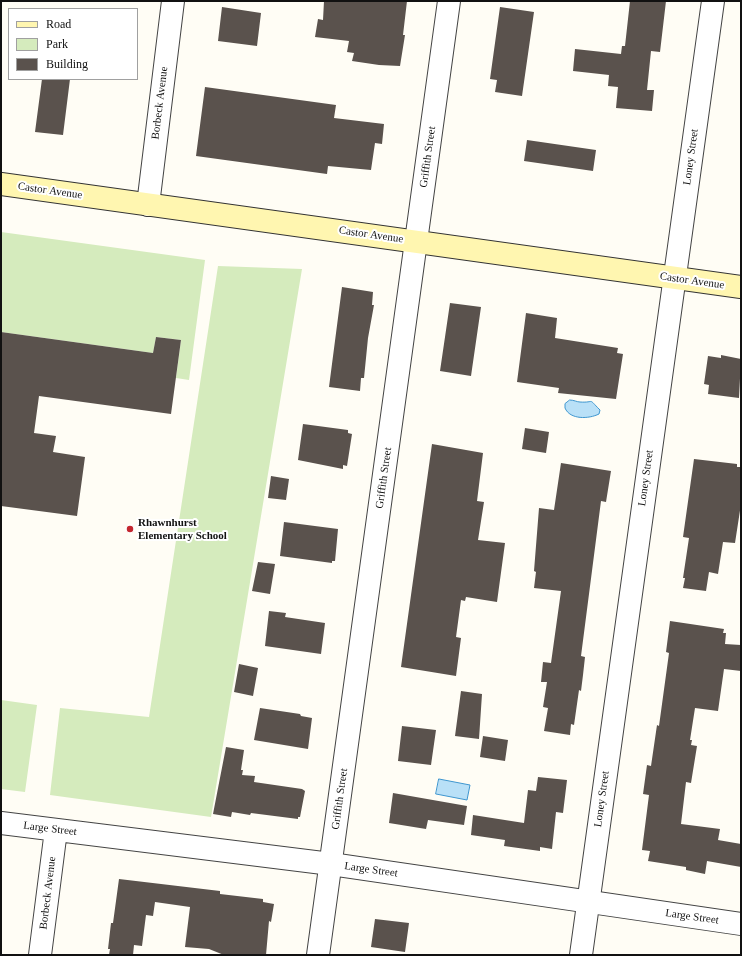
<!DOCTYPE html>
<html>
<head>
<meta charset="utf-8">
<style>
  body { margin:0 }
  #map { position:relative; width:742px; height:956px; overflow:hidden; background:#fffdf5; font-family:"Times New Roman",serif }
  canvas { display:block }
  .frame { position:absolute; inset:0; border:2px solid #111; pointer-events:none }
  .legend { position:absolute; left:8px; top:8px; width:130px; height:72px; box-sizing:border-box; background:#fff; border:1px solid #a0a0a0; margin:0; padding:5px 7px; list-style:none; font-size:12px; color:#111 }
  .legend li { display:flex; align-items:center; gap:8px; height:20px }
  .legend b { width:20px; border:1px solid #a0a0a0 }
</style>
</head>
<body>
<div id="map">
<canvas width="742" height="956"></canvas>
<div class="frame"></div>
<ul class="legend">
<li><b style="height:5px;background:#fff6b0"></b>Road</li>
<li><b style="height:11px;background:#d5ebbd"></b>Park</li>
<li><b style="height:11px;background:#5a524d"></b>Building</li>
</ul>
</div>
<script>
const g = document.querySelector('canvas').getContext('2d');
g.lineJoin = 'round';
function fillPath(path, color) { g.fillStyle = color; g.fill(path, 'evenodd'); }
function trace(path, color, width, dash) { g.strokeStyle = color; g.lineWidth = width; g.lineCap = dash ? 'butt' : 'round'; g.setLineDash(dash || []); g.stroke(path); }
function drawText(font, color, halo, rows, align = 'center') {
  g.font = font + ' "Times New Roman",serif'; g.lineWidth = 4; g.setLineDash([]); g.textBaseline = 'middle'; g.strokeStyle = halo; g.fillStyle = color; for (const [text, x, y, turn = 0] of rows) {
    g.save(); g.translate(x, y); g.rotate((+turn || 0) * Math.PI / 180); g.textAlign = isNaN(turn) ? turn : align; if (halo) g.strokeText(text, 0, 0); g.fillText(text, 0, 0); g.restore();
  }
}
const green = new Path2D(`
  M 1,232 L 205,260 L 189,380 L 176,378 L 181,340 L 156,337 L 153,353 L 1,332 Z
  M 218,266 L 302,269 L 211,817 L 50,795 L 60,708 L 149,717 Z
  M 1,700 L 37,705 L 25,792 L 1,789 Z`);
const water = new Path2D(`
  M 570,400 C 574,400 577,402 580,402 C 596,403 587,397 600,410 L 599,414 C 589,419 570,420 565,408 L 565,404 Z
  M 439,779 L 470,785 L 467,800 L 436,794 Z`);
const building = new Path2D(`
  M 324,1 L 407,1 L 403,35 L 405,35 L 400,66 L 379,65 L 352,61 L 354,53 L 347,52 L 349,41 L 315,37 L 318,19 L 323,20 Z
  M 630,1 L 666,1 L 660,52 L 651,51 L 647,90 L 654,90 L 652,111 L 616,108 L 618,87 L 608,86 L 609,75 L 573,71 L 575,49 L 621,54 L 622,46 L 625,46 Z
  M 222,7 L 261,13 L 257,46 L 218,41 Z
  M 500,7 L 534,12 L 522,96 L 495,92 L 497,80 L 490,79 Z
  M 42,79 L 70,79 L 63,135 L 35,132 Z
  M 205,87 L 336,105 L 334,118 L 384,124 L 382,144 L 375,143 L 371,170 L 328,166 L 327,174 L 196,156 Z
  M 527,140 L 596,150 L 593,171 L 524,161 Z
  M 342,287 L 373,292 L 372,305 L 374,305 L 368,338 L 364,378 L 361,378 L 360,391 L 329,387 Z
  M 450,303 L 481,307 L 471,376 L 440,371 Z
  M 526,313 L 557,318 L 555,338 L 618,348 L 617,353 L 623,354 L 616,399 L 558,393 L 559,388 L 517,382 Z
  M 1,332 L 153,353 L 156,337 L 181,340 L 171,414 L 39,396 L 34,433 L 56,436 L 53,452 L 85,457 L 77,516 L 1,506 Z
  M 721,355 L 741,359 L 739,398 L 708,394 L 709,385 L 704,384 L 708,356 L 721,358 Z
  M 303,424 L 348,430 L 348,433 L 352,434 L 347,466 L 343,465 L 343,469 L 298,460 Z
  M 525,428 L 549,432 L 546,453 L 522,449 Z
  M 432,444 L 483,453 L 477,501 L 484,502 L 478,540 L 505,543 L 497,602 L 466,597 L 465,601 L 461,600 L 456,637 L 461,638 L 456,676 L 401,667 Z
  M 694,459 L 737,464 L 737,467 L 741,467 L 741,504 L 735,543 L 723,542 L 718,574 L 709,572 L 706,591 L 683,588 L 685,578 L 683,578 L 689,538 L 683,537 Z
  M 561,463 L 611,471 L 606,502 L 601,501 L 581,656 L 585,657 L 583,675 L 581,691 L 579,690 L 574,725 L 571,724 L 570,735 L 544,731 L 548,708 L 543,707 L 547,682 L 541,682 L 543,662 L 551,663 L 561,591 L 534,588 L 536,572 L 534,571 L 539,508 L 554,510 Z
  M 271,476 L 289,479 L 286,500 L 268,498 Z
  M 284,522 L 338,529 L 335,561 L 332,561 L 332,563 L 280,556 Z
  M 258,562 L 275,564 L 270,594 L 252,591 Z
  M 269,611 L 286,613 L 285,617 L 325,623 L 321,654 L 265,646 Z
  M 670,621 L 724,629 L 723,633 L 726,633 L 725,644 L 741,645 L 741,671 L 724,669 L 718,711 L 695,708 L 690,740 L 692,740 L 691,745 L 697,746 L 691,783 L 686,782 L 681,824 L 720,829 L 718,840 L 741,844 L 741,867 L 707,861 L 705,874 L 686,870 L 686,867 L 648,861 L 650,851 L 642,850 L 649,795 L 643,794 L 647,765 L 651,766 L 657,725 L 659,726 L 669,653 L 666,652 Z
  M 239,664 L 258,668 L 253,696 L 234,692 Z
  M 461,691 L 482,694 L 479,739 L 455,736 Z
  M 260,708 L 300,714 L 301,716 L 312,718 L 308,749 L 254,740 Z
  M 402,726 L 436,730 L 431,765 L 398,761 Z
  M 483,736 L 508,740 L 505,761 L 480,757 Z
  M 226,747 L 244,750 L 241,770 L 243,770 L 242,775 L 255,776 L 254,782 L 302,789 L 305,791 L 300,817 L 298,817 L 298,819 L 251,813 L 250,815 L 232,812 L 231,817 L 213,814 Z
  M 538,777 L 567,780 L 563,813 L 556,812 L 552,849 L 540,847 L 540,851 L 504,846 L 505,840 L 471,835 L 473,815 L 524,823 L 528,790 L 536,791 Z
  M 393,793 L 467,806 L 464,825 L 428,820 L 426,829 L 389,823 Z
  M 119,879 L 220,891 L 220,894 L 263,899 L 263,902 L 274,904 L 271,922 L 269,921 L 266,955 L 224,955 L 209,949 L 185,947 L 190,907 L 155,902 L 153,916 L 146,915 L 142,946 L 134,945 L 133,955 L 109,955 L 110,949 L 108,949 L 111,923 L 113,923 Z
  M 375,919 L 409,923 L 405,952 L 371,947 Z`);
const minor = new Path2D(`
  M 148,205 L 173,1
  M 318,955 L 449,1
  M 581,955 L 713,1`);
const tertiary = new Path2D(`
  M 1,823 L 331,864 L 741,924
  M 40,955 L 56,830`);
const secondary = new Path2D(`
  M 1,184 L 741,287`);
const markers = [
  [130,529,4,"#c4262e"]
];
const streetNames = [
  ["Borbeck Avenue",160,103,-83],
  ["Griffith Street",428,157,-82],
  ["Loney Street",691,157,-82],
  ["Castor Avenue",50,191,8],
  ["Castor Avenue",371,235,8],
  ["Castor Avenue",692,281,8],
  ["Griffith Street",384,478,-82],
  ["Loney Street",646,478,-82],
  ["Griffith Street",340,799,-82],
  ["Loney Street",602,799,-82],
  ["Large Street",50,829,7],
  ["Large Street",371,870,8],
  ["Borbeck Avenue",48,893,-83],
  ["Large Street",692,917,8]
];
const poiNames = [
  ["Rhawnhurst",138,523],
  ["Elementary School",138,536]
];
fillPath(green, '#d5ebbd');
fillPath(water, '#b9e0f7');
trace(water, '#3f96cf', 1);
fillPath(building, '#5a524d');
trace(minor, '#444', 24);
trace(tertiary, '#444', 24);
trace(secondary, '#333', 24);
trace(minor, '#fff', 22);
trace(tertiary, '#fff', 22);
trace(secondary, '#fff6b0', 22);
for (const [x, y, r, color] of markers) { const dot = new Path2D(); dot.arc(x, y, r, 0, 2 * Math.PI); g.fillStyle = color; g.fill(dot); trace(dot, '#fff', 1.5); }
drawText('11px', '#111', '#fff', streetNames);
drawText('bold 11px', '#111', '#fff', poiNames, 'left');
</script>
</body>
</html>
